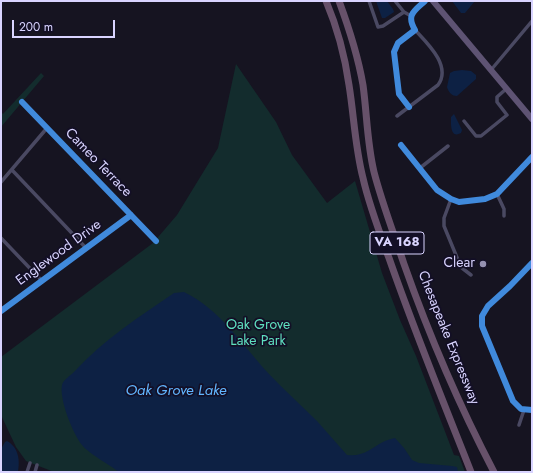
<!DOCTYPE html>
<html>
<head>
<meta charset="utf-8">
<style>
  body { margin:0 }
  #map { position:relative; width:533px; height:473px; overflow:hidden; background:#161421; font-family:Jost,sans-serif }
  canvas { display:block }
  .frame { position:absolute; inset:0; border:2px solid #d9d4ff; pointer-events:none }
  .scale { position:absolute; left:12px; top:20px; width:103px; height:18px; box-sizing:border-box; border:2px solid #d9d4ff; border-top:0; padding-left:5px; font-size:12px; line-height:14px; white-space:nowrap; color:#d9d4ff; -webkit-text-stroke:3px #130f26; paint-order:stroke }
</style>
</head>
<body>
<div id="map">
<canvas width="533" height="473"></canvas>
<div class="frame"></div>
<div class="scale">200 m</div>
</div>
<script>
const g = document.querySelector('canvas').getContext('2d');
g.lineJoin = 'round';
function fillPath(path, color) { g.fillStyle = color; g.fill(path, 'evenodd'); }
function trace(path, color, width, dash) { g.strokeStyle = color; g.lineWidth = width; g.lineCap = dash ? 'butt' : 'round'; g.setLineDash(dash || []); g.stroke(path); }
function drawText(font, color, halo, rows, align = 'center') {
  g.font = font + ' Jost,sans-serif'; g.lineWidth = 3.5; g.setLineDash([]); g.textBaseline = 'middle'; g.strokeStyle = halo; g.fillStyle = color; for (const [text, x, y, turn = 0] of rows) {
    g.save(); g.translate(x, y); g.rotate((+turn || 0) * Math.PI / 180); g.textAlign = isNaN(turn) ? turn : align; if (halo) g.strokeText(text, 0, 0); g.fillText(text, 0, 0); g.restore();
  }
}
const green = new Path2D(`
  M 236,64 L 276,122 L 292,155 L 327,203 L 355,181 L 382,273 L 400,320 L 416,356 L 454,455 L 459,456 L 465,472 L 54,472 L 26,461 L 16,447 L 1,415 L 1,357 L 153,243 L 177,215 L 218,148 Z
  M 41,73 L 44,76 L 1,127 L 1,112 L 3,114 Z`);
const water = new Path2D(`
  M 376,1 L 387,1 L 393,9 L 394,12 L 385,18 L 382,18 Z
  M 452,1 L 475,1 L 465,13 L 461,13 Z
  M 462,70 L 471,71 L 476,75 L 476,79 L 457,96 C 451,96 448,91 447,87 L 450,73 L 454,71 Z
  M 454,114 L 462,130 L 461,133 C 450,139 451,124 451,117 Z
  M 184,292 C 220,309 242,345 269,374 C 284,390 301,405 317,421 C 327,432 337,444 347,455 C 363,457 370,449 383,442 C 386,440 391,439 395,438 L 404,448 L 412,460 L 419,463 L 452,466 L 457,467 L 458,472 L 119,472 C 110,465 88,453 82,445 C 73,434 59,399 62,385 C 63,380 70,376 74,372 C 103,340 139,317 174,293 Z
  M 7,441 C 19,448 20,460 18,472 L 1,472 L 1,449 L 5,442 Z`);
const street = new Path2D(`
  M 369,1 L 378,27 L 383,26 L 404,12
  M 395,1 L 404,12 L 411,16
  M 491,70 L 532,21
  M 22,102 L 156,241
  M 409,107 L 399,94 L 394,52 L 398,43 L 415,30 C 406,15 414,11 425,1
  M 397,116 L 438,85 C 452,66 427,43 415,30
  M 464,121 L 476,136 L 481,136 L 507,115 L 497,102 L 497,97 L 506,89
  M 401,145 L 437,190 L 451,199 L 459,202 L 485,199 L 497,194 L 532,157
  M 420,168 L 448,146
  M 12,170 L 86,248
  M 1,182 L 47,128
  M 497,194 L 504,209 L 504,216
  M 451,199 L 444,218 L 444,226 L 458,260 L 462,268 L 471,275
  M 1,238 L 42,281
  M 532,263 L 510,286 L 488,306 L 482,316 L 482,326 L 513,401 L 521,409 L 532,410
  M 1,311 L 131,215
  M 519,425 L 524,410
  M 27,472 L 30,463
  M 35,472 L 37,465`);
const primary = new Path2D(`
  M 433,1 L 532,119`);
const highway = new Path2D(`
  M 326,1 C 337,27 345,57 349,85 C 354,116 355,147 363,178 C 369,205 379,231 389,258 C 414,330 443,401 471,472
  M 339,1 C 349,28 358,56 363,85 C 367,114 367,143 374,172 C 382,203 394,234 404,264 C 429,335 459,405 494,472`);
const cycleway = new Path2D(`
  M 22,102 L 156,241
  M 409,107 L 399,94 L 394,52 L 398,43 L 415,30 C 406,15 414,11 425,1
  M 401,145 L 437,190 L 451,199 L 459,202 L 485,199 L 497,194 L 532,157
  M 532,263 L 510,286 L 488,306 L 482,316 L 482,326 L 513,401 L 521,409 L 532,410
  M 1,311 L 131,215`);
const markers = [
  [483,264,4,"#9591b1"]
];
const shields = [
  [397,243,54]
];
const shieldNames = [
  ["VA 168",397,243]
];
const streetNames = [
  ["Cameo Terrace",98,163,46],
  ["Englewood Drive",59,253,-36],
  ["Chesapeake Expressway",448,338,68]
];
const poiNames = [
  ["Clear",475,264]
];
const parkNames = [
  ["Oak Grove",258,326],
  ["Lake Park",258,342]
];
const waterNames = [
  ["Oak Grove Lake",176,391]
];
fillPath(green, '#132c2d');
fillPath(water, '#0d2144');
trace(street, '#4a4962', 3.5);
trace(primary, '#5e5373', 6);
trace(highway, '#67516a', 7);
trace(cycleway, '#408adc', 6);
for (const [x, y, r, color] of markers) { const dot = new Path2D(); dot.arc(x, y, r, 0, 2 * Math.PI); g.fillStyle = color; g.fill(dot); trace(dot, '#130f26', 1.5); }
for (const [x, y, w] of shields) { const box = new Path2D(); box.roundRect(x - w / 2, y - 11, w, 22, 3); g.fillStyle = '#130f26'; g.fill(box); trace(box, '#d9d4ff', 1); }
drawText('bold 13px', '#d9d4ff', null, shieldNames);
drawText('14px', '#d9d4ff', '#130f26', streetNames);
drawText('14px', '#d9d4ff', '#130f26', poiNames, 'right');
drawText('14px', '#5fe0c0', '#130f26', parkNames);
drawText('italic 15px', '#62b6ff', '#130f26', waterNames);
</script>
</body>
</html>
